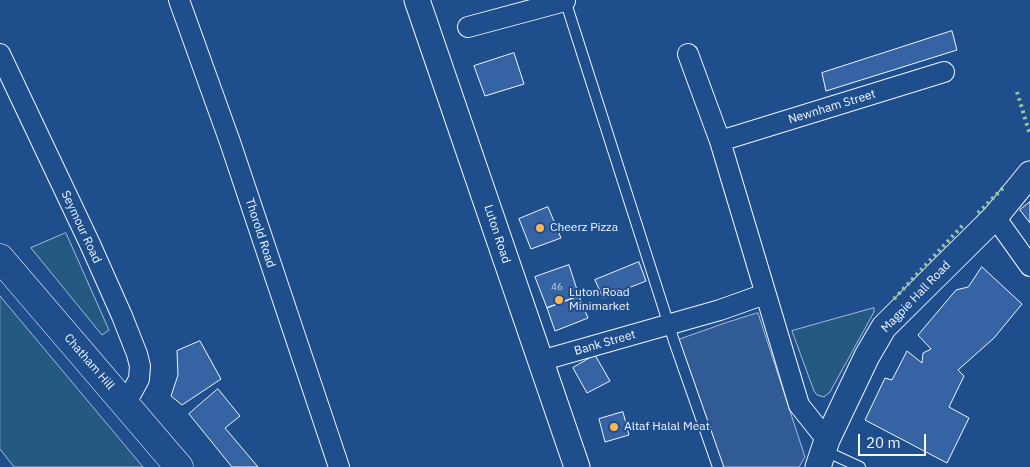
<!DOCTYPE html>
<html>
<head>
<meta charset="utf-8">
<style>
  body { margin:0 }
  #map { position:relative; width:1030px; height:467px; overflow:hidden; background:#1f4e8c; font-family:"IBM Plex Sans",sans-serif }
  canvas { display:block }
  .scale { position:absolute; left:858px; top:434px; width:68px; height:22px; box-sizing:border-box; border:2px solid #f2f6ff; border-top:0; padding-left:6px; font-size:15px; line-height:18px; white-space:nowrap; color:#f2f6ff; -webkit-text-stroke:4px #1f4e8c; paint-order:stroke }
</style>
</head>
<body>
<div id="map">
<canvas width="1030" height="467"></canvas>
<div class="scale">20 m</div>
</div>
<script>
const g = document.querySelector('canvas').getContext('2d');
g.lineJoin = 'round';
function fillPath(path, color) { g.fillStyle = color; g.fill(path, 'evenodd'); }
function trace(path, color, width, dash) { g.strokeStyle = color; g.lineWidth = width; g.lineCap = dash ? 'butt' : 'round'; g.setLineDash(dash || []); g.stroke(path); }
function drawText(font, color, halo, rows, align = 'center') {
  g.font = font + ' "IBM Plex Sans",sans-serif'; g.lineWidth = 4; g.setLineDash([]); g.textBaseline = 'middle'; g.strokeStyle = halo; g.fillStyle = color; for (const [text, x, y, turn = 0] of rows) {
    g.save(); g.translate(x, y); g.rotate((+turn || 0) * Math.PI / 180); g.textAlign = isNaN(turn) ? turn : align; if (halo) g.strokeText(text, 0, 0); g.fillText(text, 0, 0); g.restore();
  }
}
const green = new Path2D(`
  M 66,233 L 109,330 L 102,335 L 31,248 Z
  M 0,296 L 143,467 L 14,467 L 0,449 Z
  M 874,308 L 874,312 L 830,392 L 824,397 L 817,395 L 814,391 L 792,331 Z`);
const parking = new Path2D(`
  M 758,313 L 805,457 L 799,467 L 715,467 L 674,341 L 725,323 Z`);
const building = new Path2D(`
  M 952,31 L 957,50 L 826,91 L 822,73 Z
  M 514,53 L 524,84 L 485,96 L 474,66 Z
  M 1030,202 L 1030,223 L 1020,210 Z
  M 548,207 L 561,238 L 531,249 L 519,219 Z
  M 639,262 L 646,281 L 603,298 L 595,280 Z
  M 569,265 L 579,296 L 547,308 L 535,277 Z
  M 982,267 L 1022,304 L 994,338 L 958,370 L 964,376 L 949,407 L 969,418 L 947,463 L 865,420 L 885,378 L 892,380 L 907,351 L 922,363 L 923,353 L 931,349 L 918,335 L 956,290 L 968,287 Z
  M 579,296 L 588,318 L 555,331 L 547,308 Z
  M 200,341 L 221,379 L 182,405 L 171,396 L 178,375 L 177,351 Z
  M 595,355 L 610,381 L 587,393 L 573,368 Z
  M 218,389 L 240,416 L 225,428 L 258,467 L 232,467 L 189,414 Z
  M 623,412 L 629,435 L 605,442 L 599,419 Z`);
const service = new Path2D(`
  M 565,0 L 674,341 L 718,467
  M 823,450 L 860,467`);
const minor = new Path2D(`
  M 179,0 L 230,142 L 339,467
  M 468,27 L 565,1
  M 0,54 L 90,244 L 122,316 L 137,354 L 140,366 L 139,379 L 132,392 L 122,401
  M 688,54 L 720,141 L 799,405 L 827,440
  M 720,141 L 944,72
  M 995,217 L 1030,266
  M 540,361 L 720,310 L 765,294`);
const tertiary = new Path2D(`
  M 417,0 L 577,467
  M 818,467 L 827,440 L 867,356 L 884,327 L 995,217 L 1030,174`);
const primary = new Path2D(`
  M 0,258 L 179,467`);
const hedge = new Path2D(`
  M 1017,92 L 1030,135
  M 978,213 L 1005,186
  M 894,299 L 964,224`);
const markers = [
  [540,228,5,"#ffb74d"],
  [559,300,5,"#ffb74d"],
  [614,427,5,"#ffb74d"]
];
const numberNames = [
  ["46",557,287]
];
const streetNames = [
  ["Newnham Street",832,107,-17],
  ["Seymour Road",81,227,65],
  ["Thorold Road",260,233,72],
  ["Luton Road",497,234,72],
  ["Magpie Hall Road",916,297,-46],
  ["Bank Street",605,343,-16],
  ["Chatham Hill",89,362,49]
];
const poiNames = [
  ["Cheerz Pizza",550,228],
  ["Luton Road",569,293],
  ["Minimarket",569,307],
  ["Altaf Halal Meat",624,427]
];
fillPath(green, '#245a82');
trace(green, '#a8bbd7', 1);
fillPath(parking, '#305b95');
trace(parking, '#a8bbd7', 1);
fillPath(building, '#3563a3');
trace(building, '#f2f6ff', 1);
trace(service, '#f2f6ff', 12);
trace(minor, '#f2f6ff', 22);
trace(tertiary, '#f2f6ff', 27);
trace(primary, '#f2f6ff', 29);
trace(service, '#1f4e8c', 10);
trace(minor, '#1f4e8c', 20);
trace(tertiary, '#1f4e8c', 25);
trace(primary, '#1f4e8c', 28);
trace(hedge, '#97c8a6', 4, [2.5, 4]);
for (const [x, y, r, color] of markers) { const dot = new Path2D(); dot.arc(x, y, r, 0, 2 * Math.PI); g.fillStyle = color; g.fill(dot); trace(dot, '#1f4e8c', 2); }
drawText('10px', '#c3d1e8', null, numberNames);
drawText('12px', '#f2f6ff', '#1f4e8c', streetNames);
drawText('12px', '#f2f6ff', '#1f4e8c', poiNames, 'left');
</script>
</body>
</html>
